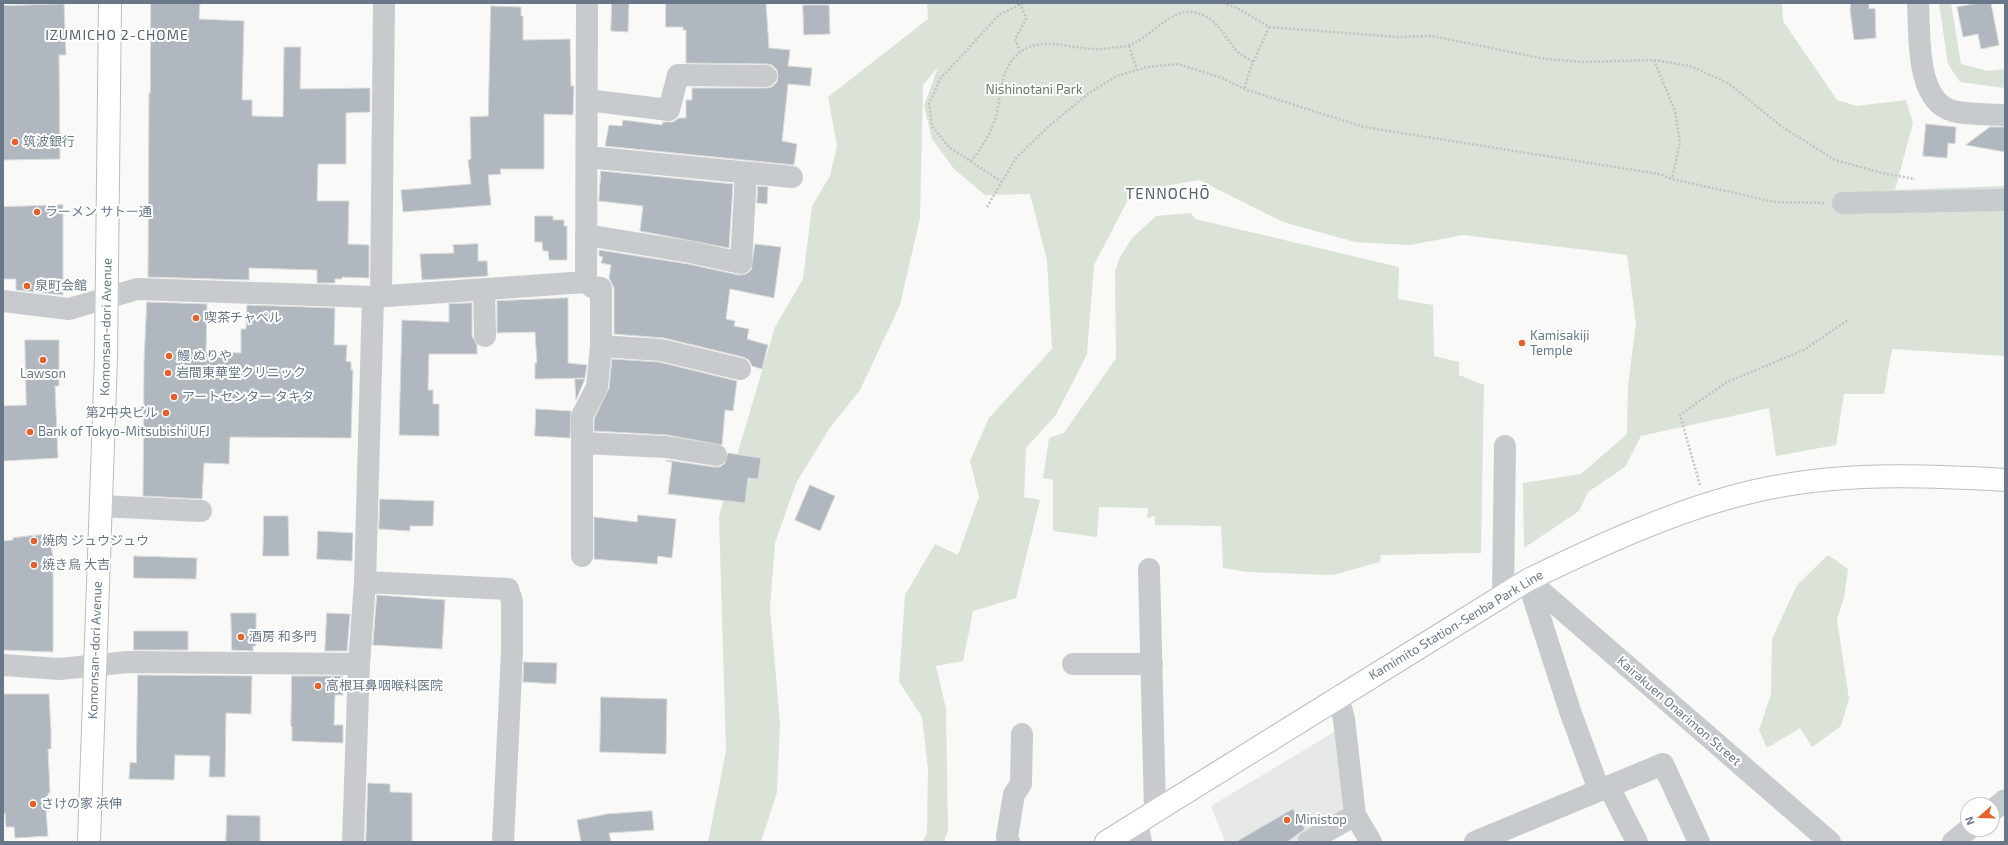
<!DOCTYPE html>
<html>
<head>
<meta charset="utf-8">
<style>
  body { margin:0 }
  #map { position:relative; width:2008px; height:845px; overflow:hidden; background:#f9f9f7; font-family:"Exo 2",sans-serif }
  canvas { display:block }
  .frame { position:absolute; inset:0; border:4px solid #687889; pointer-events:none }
  .north { position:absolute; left:1960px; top:797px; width:40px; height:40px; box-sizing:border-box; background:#fff; border:1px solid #c3c9d0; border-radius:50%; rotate:250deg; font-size:11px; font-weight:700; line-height:16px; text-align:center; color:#687889 }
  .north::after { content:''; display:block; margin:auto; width:14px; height:18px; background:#e6612b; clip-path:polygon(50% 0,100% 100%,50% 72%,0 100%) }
</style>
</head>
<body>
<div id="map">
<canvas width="2008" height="845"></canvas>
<div class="frame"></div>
<div class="north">N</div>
</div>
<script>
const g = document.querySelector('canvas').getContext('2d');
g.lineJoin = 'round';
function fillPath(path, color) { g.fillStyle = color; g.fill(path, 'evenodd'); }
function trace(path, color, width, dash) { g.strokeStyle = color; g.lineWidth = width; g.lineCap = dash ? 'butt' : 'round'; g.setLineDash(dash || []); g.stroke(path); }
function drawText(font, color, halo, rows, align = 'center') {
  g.font = font + ' "Exo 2","Noto Sans JP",sans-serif'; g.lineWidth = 4; g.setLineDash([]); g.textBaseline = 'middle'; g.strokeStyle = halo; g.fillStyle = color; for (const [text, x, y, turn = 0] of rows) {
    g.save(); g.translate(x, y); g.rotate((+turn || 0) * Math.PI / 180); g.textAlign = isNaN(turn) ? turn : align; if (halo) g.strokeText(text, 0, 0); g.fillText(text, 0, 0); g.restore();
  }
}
const built = new Path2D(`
  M 1339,729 L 1347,812 L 1292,842 L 1225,842 L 1211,806 Z`);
const green = new Path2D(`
  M 927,3 L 1782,3 L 1783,21 L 1837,100 L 1857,106 L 1906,100 L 1913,123 L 1895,190 L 2005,186 L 2005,356 L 1892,349 L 1884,394 L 1844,394 L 1836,445 L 1776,456 L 1769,408 L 1641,436 L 1625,467 L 1588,492 L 1579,511 L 1524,548 L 1523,483 L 1581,474 L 1627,434 L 1628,385 L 1636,324 L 1627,255 L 1463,235 L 1410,245 L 1355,242 L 1283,222 L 1199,180 L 1132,192 L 1094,265 L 1087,354 L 1056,415 L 1026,448 L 1024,497 L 1040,500 L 1016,598 L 973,611 L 963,661 L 936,666 L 946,709 L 948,830 L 944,842 L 922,842 L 927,833 L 928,769 L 922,717 L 899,682 L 905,595 L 935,544 L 958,555 L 979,497 L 970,461 L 989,418 L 1052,349 L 1047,260 L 1030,194 L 985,195 L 954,169 L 932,139 L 924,106 L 938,67 L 923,85 L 920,218 L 900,305 L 860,390 L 829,429 L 796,483 L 775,543 L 770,608 L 780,724 L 777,792 L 761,842 L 708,842 L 726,751 L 719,516 L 775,327 L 803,279 L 812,206 L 830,176 L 837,146 L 828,97 L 928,19 Z
  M 1939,3 L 1951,3 L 1961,64 L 1988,71 L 2005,69 L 2005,88 L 1960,82 L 1948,64 Z
  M 1191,213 L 1195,219 L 1399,267 L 1398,299 L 1433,305 L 1434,356 L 1459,362 L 1459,375 L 1484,385 L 1481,553 L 1381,555 L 1380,562 L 1333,575 L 1247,572 L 1223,568 L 1221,526 L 1155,525 L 1155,516 L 1147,518 L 1148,508 L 1099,507 L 1097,537 L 1053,531 L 1053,480 L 1043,478 L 1049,438 L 1064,433 L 1116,358 L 1115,272 L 1119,259 L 1132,238 L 1156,216 Z
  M 1828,555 L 1848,569 L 1844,598 L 1837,619 L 1849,699 L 1841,726 L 1812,747 L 1800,728 L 1767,748 L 1759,730 L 1771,694 L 1772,639 L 1797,585 Z`);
const building = new Path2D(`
  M 151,3 L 200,3 L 199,19 L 244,21 L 242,100 L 252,100 L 252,116 L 283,117 L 284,47 L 301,47 L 300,89 L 370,88 L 370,112 L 346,113 L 346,164 L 318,164 L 317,201 L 349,201 L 348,244 L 369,245 L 369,278 L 342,277 L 342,279 L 335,279 L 335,283 L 317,283 L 317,270 L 249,268 L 249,280 L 148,277 L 149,93 L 150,93 Z
  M 612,3 L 629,3 L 628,32 L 611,31 Z
  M 666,3 L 766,3 L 769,48 L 790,50 L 788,66 L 812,68 L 810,86 L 788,84 L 782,141 L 797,144 L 794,165 L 605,146 L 609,125 L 622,126 L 623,120 L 662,125 L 663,122 L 673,122 L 679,118 L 686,118 L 686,100 L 692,100 L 692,88 L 766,88 L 772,87 L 777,82 L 778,76 L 777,70 L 772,65 L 767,64 L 686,63 L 686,30 L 683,30 L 683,27 L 666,27 Z
  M 1851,3 L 1869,3 L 1869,9 L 1875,8 L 1876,38 L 1854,40 L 1850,10 Z
  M 1980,3 L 1991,3 L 1999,45 L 1981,49 L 1978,34 L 1963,37 L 1957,7 Z
  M 64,4 L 66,55 L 59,55 L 60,159 L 3,160 L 3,6 Z
  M 803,5 L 829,5 L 830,34 L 804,35 Z
  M 491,6 L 521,7 L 521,16 L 523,16 L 523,40 L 570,39 L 571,86 L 574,86 L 573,115 L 544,114 L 544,169 L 500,169 L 501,174 L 488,175 L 491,205 L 403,212 L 401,190 L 471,184 L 468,160 L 471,159 L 470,117 L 488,116 Z
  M 1926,124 L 1956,127 L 1955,144 L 1948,143 L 1947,158 L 1923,156 Z
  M 1990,127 L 2005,127 L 2005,152 L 1966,145 Z
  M 601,171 L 733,184 L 729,248 L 640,231 L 643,206 L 599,201 Z
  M 758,186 L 768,187 L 767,204 L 757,203 Z
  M 63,205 L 63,295 L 16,290 L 16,279 L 3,279 L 3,207 Z
  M 535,216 L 553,216 L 553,220 L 564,220 L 564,226 L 567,226 L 567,260 L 549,260 L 548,251 L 543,251 L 542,242 L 535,242 Z
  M 478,244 L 478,261 L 487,261 L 488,276 L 422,280 L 420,254 L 454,253 L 453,245 Z
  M 755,244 L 781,247 L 774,298 L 730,289 L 726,319 L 735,321 L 734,326 L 749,329 L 747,339 L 768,345 L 762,369 L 752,366 L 749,360 L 743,357 L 664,338 L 614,334 L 614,288 L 609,278 L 611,265 L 601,263 L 603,257 L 599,256 L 599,250 L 688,264 L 739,275 L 746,274 L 751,270 Z
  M 568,298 L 568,363 L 587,365 L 585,378 L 535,379 L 535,363 L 537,363 L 535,332 L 497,333 L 497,301 Z
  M 147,302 L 207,304 L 206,352 L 241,353 L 241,329 L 246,329 L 247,305 L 335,308 L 334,345 L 347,345 L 346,361 L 351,362 L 351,370 L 353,370 L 351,438 L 230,437 L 229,464 L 204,463 L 202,499 L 143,496 L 144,362 Z
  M 472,303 L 472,336 L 477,345 L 477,354 L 429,354 L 428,390 L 433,390 L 433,404 L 439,404 L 439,436 L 399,435 L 402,320 L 449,322 L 449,304 Z
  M 25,340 L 59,340 L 59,386 L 55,386 L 58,458 L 3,461 L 3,406 L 26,405 Z
  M 612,359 L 659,362 L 737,381 L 733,411 L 725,410 L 722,445 L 667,435 L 594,431 L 594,419 L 609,388 Z
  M 575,379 L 585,379 L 576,400 Z
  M 536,409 L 571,411 L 570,438 L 535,436 Z
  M 728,453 L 761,458 L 758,479 L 748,478 L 745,503 L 668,494 L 672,462 L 666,461 L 666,460 L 714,467 L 720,467 L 725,463 Z
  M 810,485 L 835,496 L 820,531 L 795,520 Z
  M 380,499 L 434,501 L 433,526 L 410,526 L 410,531 L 379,529 Z
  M 638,515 L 676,519 L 672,558 L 658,556 L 657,564 L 594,559 L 594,517 L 637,522 Z
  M 264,516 L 288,516 L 289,556 L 263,556 Z
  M 318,531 L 353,533 L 352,561 L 317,559 Z
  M 49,534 L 53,557 L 53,652 L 3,650 L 3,541 L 13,540 L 13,538 Z
  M 134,556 L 197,558 L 196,579 L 134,578 Z
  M 377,595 L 445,600 L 442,649 L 373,645 Z
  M 231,613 L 256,613 L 256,646 L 253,646 L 253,651 L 232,650 Z
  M 327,613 L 350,614 L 347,651 L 325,651 Z
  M 134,631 L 188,631 L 188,650 L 134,650 Z
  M 524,662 L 557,663 L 556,684 L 523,682 Z
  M 138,675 L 252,676 L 251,714 L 226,713 L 225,777 L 209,777 L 210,756 L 175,755 L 174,780 L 129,779 L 130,762 L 136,763 Z
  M 292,676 L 343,676 L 343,695 L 335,695 L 334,725 L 343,725 L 343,743 L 292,741 L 292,727 L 291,726 Z
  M 3,694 L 49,694 L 51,731 L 51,749 L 48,749 L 50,793 L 48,793 L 49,811 L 46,811 L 48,836 L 15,838 L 14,827 L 6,827 L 5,813 L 3,813 Z
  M 601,697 L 667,699 L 666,754 L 600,752 Z
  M 368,783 L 390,784 L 390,792 L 412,793 L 412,842 L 366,842 Z
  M 1293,809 L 1305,829 L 1287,842 L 1236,842 Z
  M 652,811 L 654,830 L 609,833 L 611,842 L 581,842 L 577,820 L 607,814 Z
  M 227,815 L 260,816 L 260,842 L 226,842 Z`);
const path = new Path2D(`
  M 1020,3 L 1026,19 L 1015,39 L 1020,51
  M 1223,3 L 1237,8 L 1269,27 L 1250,70 L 1244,89
  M 1269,27 L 1397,37 L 1432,36 L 1545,59 L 1582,62 L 1654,60 L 1690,66 L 1728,83 L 1781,126 L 1835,160 L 1886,174 L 1915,179
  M 1129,46 L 1137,70
  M 1654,60 L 1675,111 L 1680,142 L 1672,179
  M 971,161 C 982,148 991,133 996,116 C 1001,97 1000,72 1015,57 C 1036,34 1067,48 1093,49 C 1100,50 1109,48 1117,47 C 1120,47 1125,47 1129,45 C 1149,39 1170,9 1192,12 C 1217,16 1221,33 1236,50 C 1240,55 1248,58 1253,62
  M 1002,182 L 949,147 L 932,126 L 929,104 L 940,79 L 999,15 L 1023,3
  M 987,207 L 1016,158 L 1049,126 L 1089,93 L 1117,76 L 1147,67 L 1178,64 L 1222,78 L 1244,89 L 1364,127 L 1659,174 L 1672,179 L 1775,202 L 1824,203
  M 1700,485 L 1680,415 L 1725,383 L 1804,350 L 1848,320`);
const minor = new Path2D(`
  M 1918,3 C 1920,34 1915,101 1953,111 C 1969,115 1988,114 2005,115
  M 587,100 L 669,110 L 678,75 L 766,76
  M 587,157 L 792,177
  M 1843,203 L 2005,200
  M 586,235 L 690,252 L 741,263 L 746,173
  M 586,282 L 592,287 L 601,288 L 601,346 L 661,350 L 740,369
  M 484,289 L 485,336
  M 381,297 L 384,3
  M 3,301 L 69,309 L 137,289 L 373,297 L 586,282 L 587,3
  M 583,443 L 666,447 L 716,455
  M 101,506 L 201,511
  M 582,556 L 582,416 L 597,387 L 601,346
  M 1149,569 L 1155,811
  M 1528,580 L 1830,842
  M 1528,581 L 1570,711 L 1599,790
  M 365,582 L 508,589 L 512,601 L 512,651 L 503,842
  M 1503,595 L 1505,446
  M 1073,664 L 1152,664
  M 3,665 L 60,669 L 128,662 L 359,664
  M 1609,787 L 1637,842
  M 1992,811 L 2005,800
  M 1355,815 L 1371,842
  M 1137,823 L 1141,842
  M 353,842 L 359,664 L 365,582 L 373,297
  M 1009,842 L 1007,837 L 1014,794 L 1021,784 L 1022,734
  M 1308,842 L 1355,815 L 1344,719 L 1338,697
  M 1475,842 L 1663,764 L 1699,842
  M 1953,842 L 1969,829`);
const major = new Path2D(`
  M 1106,842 L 1528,580 C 1598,546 1680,508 1755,491 C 1837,472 1922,475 2005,480`);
const highway = new Path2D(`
  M 89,842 L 106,357 L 110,3`);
const markers = [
  [15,142,4,"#e6612b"],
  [37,212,4,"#e6612b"],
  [27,286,4,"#e6612b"],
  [196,318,4,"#e6612b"],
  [1522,343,4,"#e6612b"],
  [169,356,4,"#e6612b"],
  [43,360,4,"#e6612b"],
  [168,373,4,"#e6612b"],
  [174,397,4,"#e6612b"],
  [166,413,4,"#e6612b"],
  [30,432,4,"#e6612b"],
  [34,541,4,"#e6612b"],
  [34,565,4,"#e6612b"],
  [241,637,4,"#e6612b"],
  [318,686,4,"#e6612b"],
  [33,804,4,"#e6612b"],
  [1287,820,4,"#e6612b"]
];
const parkNames = [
  ["Nishinotani Park",1034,90]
];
const poiNames = [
  ["筑波銀行",23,142],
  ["ラーメン サトー通",45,212],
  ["泉町会館",35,286],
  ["喫茶チャペル",204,318],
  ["Kamisakiji",1530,336],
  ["Temple",1530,351],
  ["鰻 ぬりや",177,356],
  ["岩間東華堂クリニック",176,373],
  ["Lawson",43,374,"center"],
  ["アートセンター タキタ",182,397],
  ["第2中央ビル",158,413,"right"],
  ["Bank of Tokyo-Mitsubishi UFJ",38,432],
  ["焼肉 ジュウジュウ",42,541],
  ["焼き鳥 大吉",42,565],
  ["酒房 和多門",249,637],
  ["高根耳鼻咽喉科医院",326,686],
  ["さけの家 浜伸",41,804],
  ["Ministop",1295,820]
];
const streetNames = [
  ["Komonsan-dori Avenue",106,327,-89],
  ["Kamimito Station-Senba Park Line",1456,625,-31],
  ["Komonsan-dori Avenue",95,650,-88],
  ["Kairakuen Onarimon Street",1679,711,41]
];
const neighbourhoodNames = [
  ["IZUMICHO 2-CHOME",117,35]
];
const quarterNames = [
  ["TENNOCHŌ",1168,194]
];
fillPath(built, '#e7e8e8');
fillPath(green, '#dbe2d8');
fillPath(building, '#b0b7be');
trace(building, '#dbdbd9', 1);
trace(major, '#babec2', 24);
trace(highway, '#babdc0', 24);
trace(path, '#c1c3c5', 2.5, [2, 2]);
trace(minor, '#c7cbce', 22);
trace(major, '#fff', 22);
trace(highway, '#fff', 22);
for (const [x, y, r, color] of markers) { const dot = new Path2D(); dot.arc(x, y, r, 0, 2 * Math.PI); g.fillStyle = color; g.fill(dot); trace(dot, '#fff', 1.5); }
drawText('13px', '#667a63', '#fff', parkNames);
drawText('13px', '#687889', '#fff', poiNames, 'left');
drawText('13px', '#687889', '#fff', streetNames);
g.letterSpacing = '1px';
drawText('14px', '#56626d', '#fff', neighbourhoodNames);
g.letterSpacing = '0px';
g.letterSpacing = '1px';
drawText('15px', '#56626d', '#fff', quarterNames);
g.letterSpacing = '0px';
</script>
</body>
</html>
